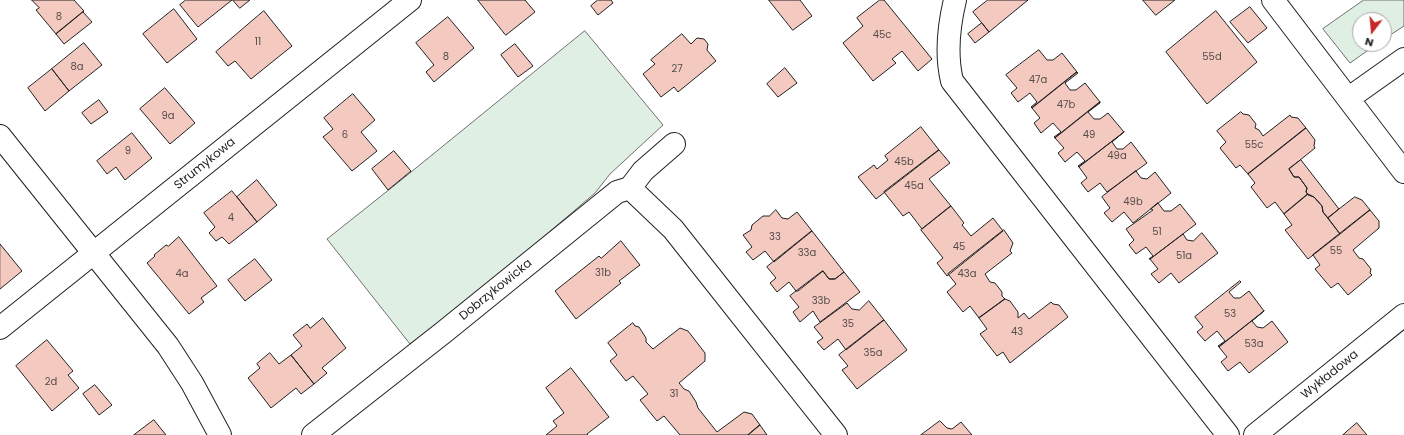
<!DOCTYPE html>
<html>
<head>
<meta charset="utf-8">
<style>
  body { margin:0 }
  #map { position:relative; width:1404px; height:435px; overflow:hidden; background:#fff; font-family:Poppins,sans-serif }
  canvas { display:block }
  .north { position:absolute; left:1352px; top:12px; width:40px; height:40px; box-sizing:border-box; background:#fff; border:1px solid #a7a7a7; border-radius:50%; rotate:196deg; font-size:11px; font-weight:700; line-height:16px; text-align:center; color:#222 }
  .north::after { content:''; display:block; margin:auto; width:14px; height:18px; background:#c62828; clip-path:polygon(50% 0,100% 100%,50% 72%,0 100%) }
</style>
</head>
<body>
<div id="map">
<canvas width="1404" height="435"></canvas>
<div class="north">N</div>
</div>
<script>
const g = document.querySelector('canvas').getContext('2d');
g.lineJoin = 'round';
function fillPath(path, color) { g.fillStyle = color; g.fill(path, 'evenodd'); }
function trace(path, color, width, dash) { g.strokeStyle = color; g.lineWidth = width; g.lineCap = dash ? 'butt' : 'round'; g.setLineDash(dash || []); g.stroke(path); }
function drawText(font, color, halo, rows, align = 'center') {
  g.font = font + ' Poppins,sans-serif'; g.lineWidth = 3; g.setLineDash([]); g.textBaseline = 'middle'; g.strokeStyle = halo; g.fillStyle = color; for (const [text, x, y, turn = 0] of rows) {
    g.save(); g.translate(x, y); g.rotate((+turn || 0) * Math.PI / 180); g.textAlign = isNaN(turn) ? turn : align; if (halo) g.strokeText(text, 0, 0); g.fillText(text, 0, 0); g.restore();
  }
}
const green = new Path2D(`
  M 1364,0 L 1404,0 L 1404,26 L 1384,39 L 1384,20 L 1360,20 L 1360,44 L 1377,44 L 1350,63 L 1323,29 Z
  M 585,31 L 663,125 L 610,174 L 595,193 L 487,285 L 410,344 L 327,239 L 400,181 Z`);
const building = new Path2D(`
  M 32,0 L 74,0 L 84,11 L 56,34 L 36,10 L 39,8 Z
  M 186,0 L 232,0 L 198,27 L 180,5 Z
  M 233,0 L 250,0 L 240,8 Z
  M 478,0 L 525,0 L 535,12 L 506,35 Z
  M 598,0 L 611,0 L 613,3 L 598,15 L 591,6 Z
  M 769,0 L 800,0 L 812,16 L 793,30 Z
  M 880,0 L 884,0 L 932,59 L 918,71 L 902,51 L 892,59 L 896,63 L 873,81 L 843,43 L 863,26 L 857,18 Z
  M 988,0 L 1028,0 L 989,32 L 973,12 Z
  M 1143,0 L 1175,0 L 1156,15 Z
  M 1250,7 L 1267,28 L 1248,43 L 1230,22 Z
  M 174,9 L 197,39 L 167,63 L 143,34 Z
  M 264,11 L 292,46 L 251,79 L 235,61 L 228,66 L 216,52 Z
  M 1216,11 L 1257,62 L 1207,104 L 1166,52 Z
  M 83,12 L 92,22 L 64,44 L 56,34 Z
  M 448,17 L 474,48 L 434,82 L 426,72 L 434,65 L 416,43 Z
  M 982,23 L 989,32 L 975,43 L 968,34 Z
  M 682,34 L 691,44 L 697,38 L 704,39 L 708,44 L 707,50 L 716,61 L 678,92 L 674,87 L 661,97 L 643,74 L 655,64 L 651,60 Z
  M 84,43 L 102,65 L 69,91 L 52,69 Z
  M 515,44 L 533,66 L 518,77 L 501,55 Z
  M 1039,50 L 1047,60 L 1053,60 L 1062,53 L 1077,72 L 1032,108 L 1031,107 L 1037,102 L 1030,93 L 1018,102 L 1011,93 L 1017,88 L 1006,75 Z
  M 785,68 L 797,83 L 778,97 L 767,84 Z
  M 52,69 L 69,91 L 45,111 L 28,88 Z
  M 1077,72 L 1078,73 L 1065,83 L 1070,90 L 1076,90 L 1085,83 L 1100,102 L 1055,138 L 1054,137 L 1061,132 L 1053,123 L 1041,133 L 1034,123 L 1040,118 L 1032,108 Z
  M 165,88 L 195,123 L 170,144 L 140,109 Z
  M 353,94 L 375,120 L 361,132 L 377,151 L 352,171 L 323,137 L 333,129 L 324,118 Z
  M 99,100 L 108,112 L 91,124 L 82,113 Z
  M 1100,102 L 1100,103 L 1088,112 L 1094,119 L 1100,119 L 1108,113 L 1124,132 L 1079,167 L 1078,166 L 1085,161 L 1077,152 L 1065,162 L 1058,153 L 1064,148 L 1055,138 Z
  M 1241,112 L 1243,114 L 1249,115 L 1256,124 L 1255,128 L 1259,130 L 1263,136 L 1290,115 L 1291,117 L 1298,118 L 1306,128 L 1248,174 L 1240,165 L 1236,168 L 1220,148 L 1226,142 L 1217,131 Z
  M 921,127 L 939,150 L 876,199 L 858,177 L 874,165 L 877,169 L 888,160 L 885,156 Z
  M 1306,128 L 1315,140 L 1314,146 L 1315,148 L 1289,169 L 1294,177 L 1299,177 L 1307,188 L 1306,192 L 1308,194 L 1284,214 L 1275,202 L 1267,208 L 1251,187 L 1255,183 L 1248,174 Z
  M 1124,132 L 1112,142 L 1117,149 L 1123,149 L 1131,142 L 1147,163 L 1107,192 L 1100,183 L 1088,192 L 1081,183 L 1087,178 L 1079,167 Z
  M 132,133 L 152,158 L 125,180 L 116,167 L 107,174 L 97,161 Z
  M 939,150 L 950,163 L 929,179 L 951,206 L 922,229 L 909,212 L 903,216 L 884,192 Z
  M 394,151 L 411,171 L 388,190 L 372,169 Z
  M 1301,160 L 1339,209 L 1328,218 L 1323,212 L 1322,206 L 1314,197 L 1308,195 L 1306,192 L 1307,188 L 1299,177 L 1294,177 L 1289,169 Z
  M 1136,171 L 1141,178 L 1147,179 L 1155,172 L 1171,193 L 1133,223 L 1124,212 L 1112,222 L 1104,213 L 1110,208 L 1102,197 Z
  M 257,180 L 277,205 L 257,222 L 237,197 Z
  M 232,191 L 257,222 L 229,244 L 222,237 L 216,241 L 209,233 L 215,227 L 204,213 Z
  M 1308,194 L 1314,197 L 1322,206 L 1323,212 L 1340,234 L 1308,259 L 1285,230 L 1292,225 L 1284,214 Z
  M 1355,197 L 1362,200 L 1370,210 L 1340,234 L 1328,218 Z
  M 1158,203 L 1164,211 L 1171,211 L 1180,204 L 1196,224 L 1150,259 L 1149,259 L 1153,256 L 1146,247 L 1136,254 L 1129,245 L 1134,240 L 1126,229 L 1153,210 L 1151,209 Z
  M 951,206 L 964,223 L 962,225 L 971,236 L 993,218 L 1003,231 L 947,276 L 937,263 L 943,258 L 921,230 Z
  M 776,210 L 782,218 L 788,219 L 797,212 L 812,231 L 774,262 L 765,251 L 753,260 L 746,252 L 752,247 L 743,235 L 751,230 L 752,225 L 763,216 L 769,216 Z
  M 1370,210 L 1379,221 L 1379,228 L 1353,250 L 1359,258 L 1363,259 L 1371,269 L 1370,273 L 1372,275 L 1348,295 L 1338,283 L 1331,288 L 1315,269 L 1320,265 L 1313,255 Z
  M 1004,230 L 1013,243 L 1010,251 L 1012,253 L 985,274 L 990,282 L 995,283 L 1002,292 L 1002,296 L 1005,299 L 979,318 L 970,306 L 963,312 L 947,292 L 956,284 L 948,274 Z
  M 812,231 L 844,272 L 835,279 L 829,279 L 823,271 L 798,291 L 796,291 L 789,282 L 777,292 L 770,283 L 776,278 L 767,267 Z
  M 1202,233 L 1218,253 L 1179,283 L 1171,273 L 1159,283 L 1151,274 L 1158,269 L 1150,259 L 1183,234 L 1187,240 L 1193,241 Z
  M 179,237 L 217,286 L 201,298 L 204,302 L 189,314 L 147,263 L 155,256 L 154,255 L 166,245 L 168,246 Z
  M 621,241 L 640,265 L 619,281 L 621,283 L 576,319 L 555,291 L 599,256 L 601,258 Z
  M 0,244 L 22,271 L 0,289 Z
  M 255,259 L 272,280 L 245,301 L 228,280 Z
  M 823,271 L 829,279 L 835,279 L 844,272 L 860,292 L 820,322 L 813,311 L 800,322 L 793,312 L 799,307 L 790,296 Z
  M 1240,281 L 1241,282 L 1229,292 L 1234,298 L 1240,298 L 1249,291 L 1264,311 L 1219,347 L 1218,346 L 1225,341 L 1217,331 L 1205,341 L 1197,332 L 1203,327 L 1195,317 Z
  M 1005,299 L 1010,301 L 1018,312 L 1018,318 L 1024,313 L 1029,319 L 1051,302 L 1053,304 L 1059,305 L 1068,317 L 1010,363 L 1003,352 L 997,356 L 980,334 L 987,329 L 979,318 Z
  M 869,301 L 884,320 L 846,350 L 838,339 L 824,350 L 817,342 L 823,338 L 814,327 L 847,303 L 852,309 L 859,310 Z
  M 1264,311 L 1252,321 L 1257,327 L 1263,328 L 1272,321 L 1288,342 L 1249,373 L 1240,362 L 1228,371 L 1221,362 L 1227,357 L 1219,347 Z
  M 323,318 L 346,348 L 322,368 L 327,373 L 314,384 L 291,355 L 302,346 L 293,335 L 307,324 L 310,328 Z
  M 884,320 L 907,350 L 857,389 L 842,370 L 848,366 L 839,355 Z
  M 633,323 L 635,326 L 639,327 L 646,338 L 646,342 L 653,349 L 680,328 L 688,331 L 705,353 L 705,361 L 679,383 L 684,389 L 689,391 L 696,402 L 698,408 L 717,432 L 744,412 L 752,414 L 760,425 L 748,435 L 680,435 L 664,416 L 657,421 L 640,400 L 648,394 L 633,376 L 626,381 L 610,361 L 617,355 L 608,343 Z
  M 47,340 L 73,371 L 68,375 L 79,388 L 52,411 L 16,366 Z
  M 270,353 L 279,364 L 291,355 L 314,384 L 301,394 L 296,388 L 271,408 L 248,378 L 260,368 L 257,364 Z
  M 571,368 L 609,417 L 587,434 L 588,435 L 546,435 L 557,426 L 553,421 L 564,413 L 546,388 Z
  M 95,385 L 112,405 L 99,415 L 83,394 Z
  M 154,420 L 166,435 L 134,435 Z
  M 940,421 L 947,428 L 952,429 L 961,422 L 972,435 L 921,435 Z
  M 1357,423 L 1367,435 L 1343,435 Z
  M 760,425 L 767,435 L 748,435 Z`);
const minor = new Path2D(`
  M 955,0 C 949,25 946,56 952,81 L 1228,435
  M 1273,0 L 1404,172
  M 1349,98 L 1404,59
  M 0,136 L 168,346 L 192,383 L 220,435
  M 630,188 L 673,229 L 836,435
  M 0,328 L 410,0
  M 313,435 L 444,332 L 617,192 L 630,188 L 643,171 L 674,144
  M 1255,435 L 1404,315`);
const numberNames = [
  ["8",59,17],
  ["45c",882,35],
  ["11",258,42],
  ["8",446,57],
  ["55d",1212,57],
  ["8a",77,67],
  ["27",677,69],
  ["47a",1038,80],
  ["47b",1066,105],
  ["9a",168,116],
  ["6",345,135],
  ["49",1089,135],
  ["55c",1254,145],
  ["9",128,151],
  ["49a",1117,156],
  ["45b",904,162],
  ["45a",914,186],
  ["49b",1133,202],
  ["4",231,218],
  ["51",1157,232],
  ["33",775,237],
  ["45",959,247],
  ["55",1336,251],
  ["33a",807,253],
  ["51a",1184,256],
  ["31b",603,273],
  ["4a",182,274],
  ["43a",967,274],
  ["33b",821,301],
  ["53",1230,314],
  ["35",848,324],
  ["43",1017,332],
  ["53a",1254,344],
  ["35a",873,353],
  ["2d",51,382],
  ["31",674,394]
];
const streetNames = [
  ["Strumykowa",205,164,-39],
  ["Dobrzykowicka",496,290,-39],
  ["Wykładowa",1330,375,-39]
];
fillPath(green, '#e0efe3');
trace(green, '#6f6f6f', 1);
fillPath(building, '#f3c9c0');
trace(building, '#222', 1);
trace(minor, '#222', 24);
trace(minor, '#fff', 22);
drawText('10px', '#564c4a', null, numberNames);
drawText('12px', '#222', '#fff', streetNames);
</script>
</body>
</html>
